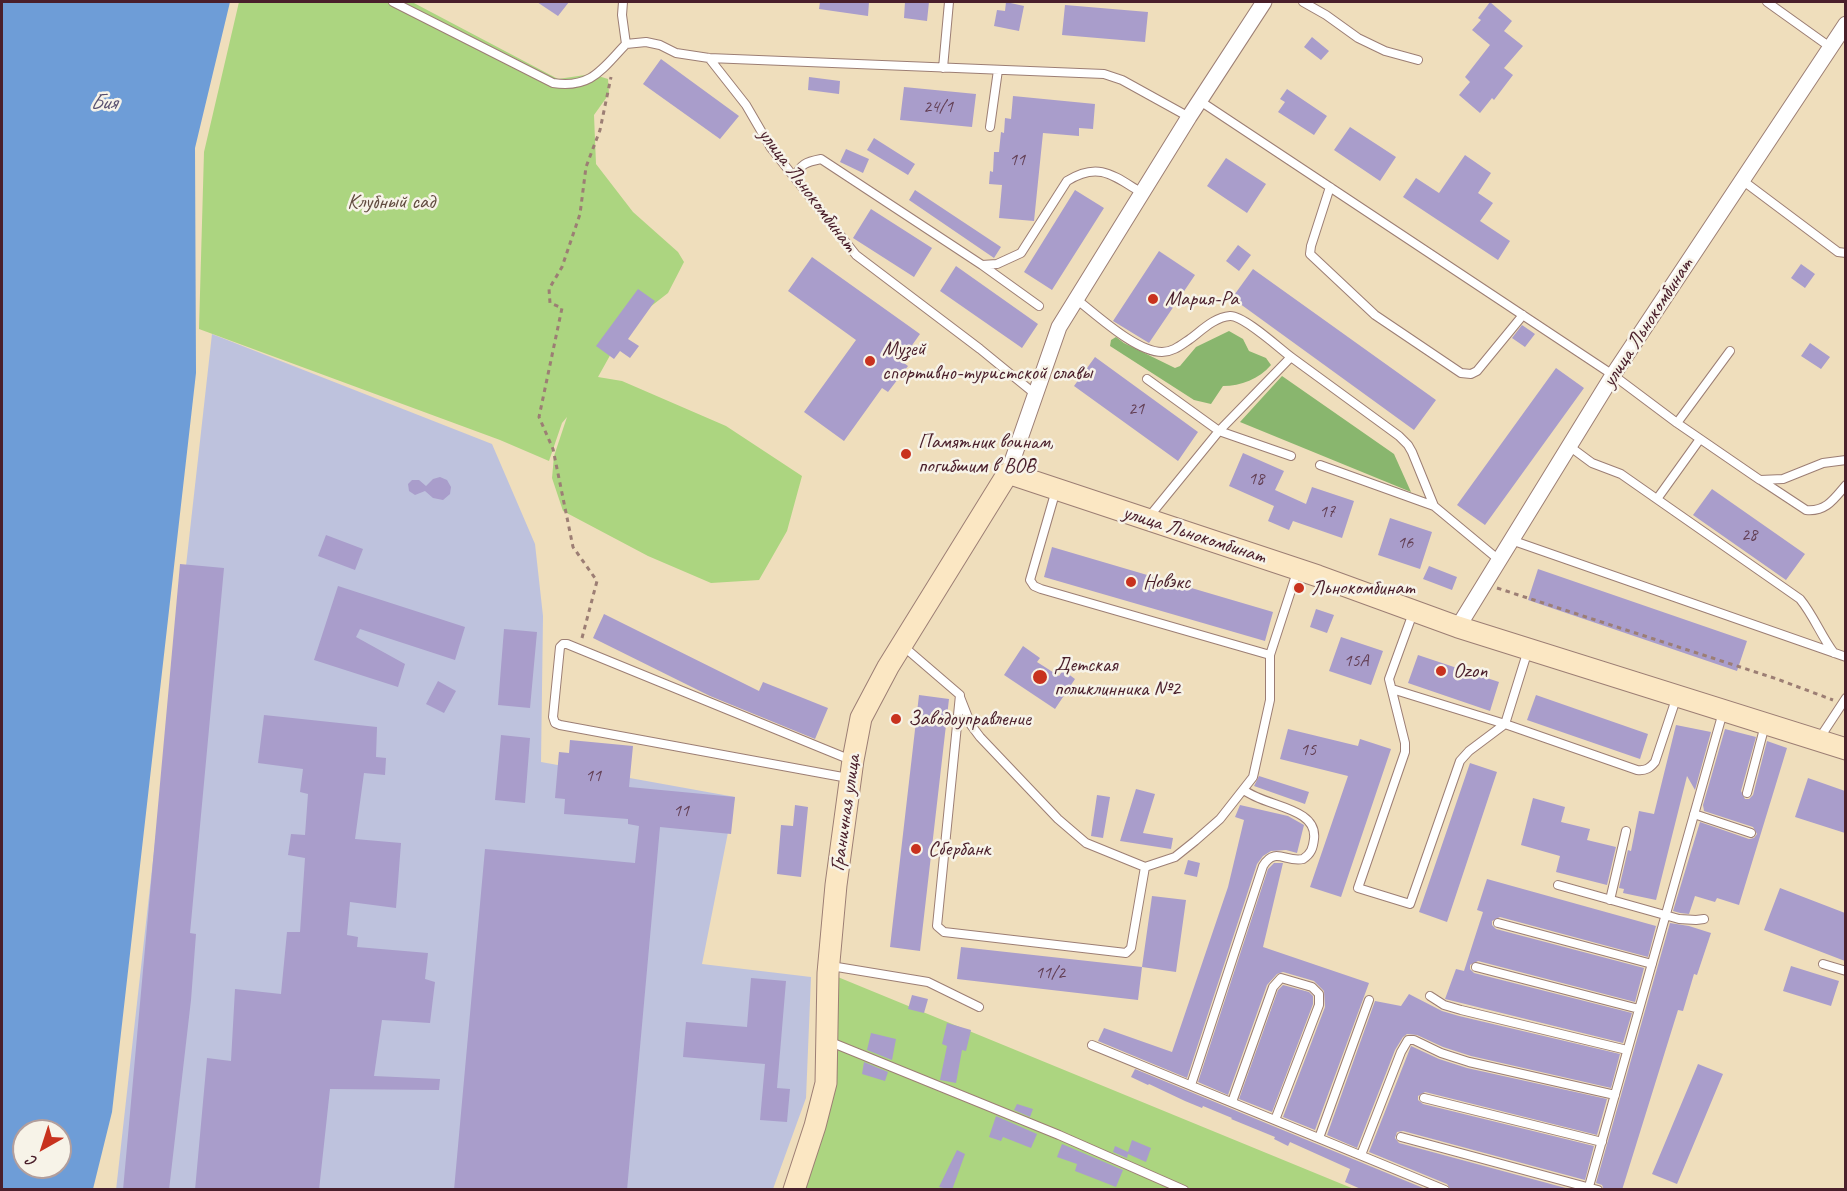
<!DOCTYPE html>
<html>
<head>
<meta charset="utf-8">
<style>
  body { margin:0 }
  #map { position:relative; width:1847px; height:1191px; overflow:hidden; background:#efdebc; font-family:Caveat,sans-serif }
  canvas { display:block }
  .frame { position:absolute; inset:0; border:3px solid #4a1f2b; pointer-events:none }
  .north { position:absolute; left:12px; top:1119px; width:60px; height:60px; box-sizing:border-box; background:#f7f3e8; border:2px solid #b29e9c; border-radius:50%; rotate:219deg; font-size:16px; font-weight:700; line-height:24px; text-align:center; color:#4a1f2b }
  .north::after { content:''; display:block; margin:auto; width:21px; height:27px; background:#c8321e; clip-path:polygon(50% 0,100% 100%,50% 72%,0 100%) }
</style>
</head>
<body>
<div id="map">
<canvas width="1847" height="1191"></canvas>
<div class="frame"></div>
<div class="north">С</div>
</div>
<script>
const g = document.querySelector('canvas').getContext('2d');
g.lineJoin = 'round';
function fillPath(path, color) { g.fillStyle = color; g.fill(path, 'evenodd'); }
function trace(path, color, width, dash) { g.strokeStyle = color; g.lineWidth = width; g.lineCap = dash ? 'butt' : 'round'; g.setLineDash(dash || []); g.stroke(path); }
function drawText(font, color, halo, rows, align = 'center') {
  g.font = font + ' Caveat,sans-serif'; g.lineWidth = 5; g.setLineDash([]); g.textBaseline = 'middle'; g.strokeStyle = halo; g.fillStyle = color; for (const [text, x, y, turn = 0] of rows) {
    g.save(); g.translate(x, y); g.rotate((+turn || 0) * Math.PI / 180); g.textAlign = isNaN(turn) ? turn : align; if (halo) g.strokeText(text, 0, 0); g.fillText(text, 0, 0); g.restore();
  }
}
const industrial = new Path2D(`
  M 212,334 L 492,444 L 535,544 L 543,616 L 541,762 L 735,797 L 702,964 L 811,977 L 806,1098 L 773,1189 L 116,1190 Z`);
const green = new Path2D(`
  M 239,2 L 412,2 L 558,79 L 592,74 L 608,79 L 609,94 L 594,115 L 596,164 L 633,212 L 678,252 L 684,262 L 668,293 L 627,325 L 598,377 L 622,381 L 726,426 L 802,476 L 787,531 L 759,580 L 711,583 L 648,556 L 563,511 L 552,478 L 554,456 L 567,417 L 562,423 L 549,461 L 500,440 L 199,329 L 204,152 Z
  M 828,973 L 1354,1189 L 794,1190 L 815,1126 Z`);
const forest = new Path2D(`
  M 1229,331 L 1243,339 L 1249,351 L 1266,358 L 1271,365 C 1259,379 1241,386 1223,386 L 1211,404 L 1194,400 L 1110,346 L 1111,340 L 1116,337 L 1124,343 L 1175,368 L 1180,366 L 1196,347 Z
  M 1282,376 L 1394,454 L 1411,492 L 1240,422 Z`);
const water = new Path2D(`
  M 2,2 L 230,2 L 195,148 L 196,373 L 112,1112 L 93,1189 L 2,1189 ZM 24,1131 L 60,1131 L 60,1167 L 24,1167 Z`);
const building = new Path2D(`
  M 537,2 L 569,2 L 558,16 Z
  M 820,2 L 869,2 L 868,16 L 819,9 Z
  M 905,2 L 929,2 L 927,21 L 904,18 Z
  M 1006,2 L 1024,6 L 1019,31 L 994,26 L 997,10 L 1005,11 Z
  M 1490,2 L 1512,21 L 1504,31 L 1523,46 L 1504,68 L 1513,75 L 1494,100 L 1492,98 L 1480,113 L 1459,95 L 1470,82 L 1465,77 L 1490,45 L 1472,30 L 1481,20 L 1478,18 Z
  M 1065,5 L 1148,12 L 1145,42 L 1062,35 Z
  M 1312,37 L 1329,51 L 1321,60 L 1304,47 Z
  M 661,59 L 739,116 L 720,139 L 643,84 Z
  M 809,77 L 840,81 L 839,94 L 808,90 Z
  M 904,87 L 976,94 L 972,127 L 900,120 Z
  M 1287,89 L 1327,116 L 1314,135 L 1278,112 L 1285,102 L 1280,99 Z
  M 1013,96 L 1095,104 L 1093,129 L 1079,128 L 1079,136 L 1043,133 L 1034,221 L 999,218 L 1002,185 L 989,184 L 990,171 L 993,172 L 994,152 L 999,152 L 1001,132 L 1004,133 L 1005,118 L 1011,119 Z
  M 1350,127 L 1396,157 L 1380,181 L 1334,150 Z
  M 874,138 L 915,164 L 908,175 L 867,150 Z
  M 846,149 L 869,159 L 863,173 L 840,162 Z
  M 1465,155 L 1491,173 L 1478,193 L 1493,203 L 1480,221 L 1510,241 L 1498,260 L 1403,197 L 1416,178 L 1439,193 Z
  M 1226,158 L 1266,184 L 1247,213 L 1207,186 Z
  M 915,190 L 1001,247 L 994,258 L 909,200 Z
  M 1075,190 L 1104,208 L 1052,290 L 1024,272 Z
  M 871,209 L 932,248 L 914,277 L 853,238 Z
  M 1238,245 L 1251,255 L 1239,271 L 1226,261 Z
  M 1159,251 L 1195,275 L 1149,343 L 1113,321 Z
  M 812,257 L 920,334 L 901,361 L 908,366 L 888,392 L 882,388 L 844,441 L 804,412 L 856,340 L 788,291 Z
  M 1801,264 L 1815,274 L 1805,288 L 1791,278 Z
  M 956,266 L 1038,324 L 1022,348 L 940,291 Z
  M 1253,269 L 1436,400 L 1414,430 L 1232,298 Z
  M 638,289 L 655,301 L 628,339 L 639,346 L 630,358 L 620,351 L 614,359 L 596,346 Z
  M 1522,325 L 1535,334 L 1525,347 L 1512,338 Z
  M 1810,343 L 1830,357 L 1821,369 L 1801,356 Z
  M 1095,357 L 1198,432 L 1178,461 L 1074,386 Z
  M 1556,368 L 1584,388 L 1485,525 L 1457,505 Z
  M 1243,453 L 1284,471 L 1275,490 L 1306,504 L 1312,487 L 1354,501 L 1342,538 L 1293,521 L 1289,530 L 1268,521 L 1274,506 L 1229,486 Z
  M 440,477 L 447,480 L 451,487 L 450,494 L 443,500 L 433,498 L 425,491 L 415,495 L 409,491 L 408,484 L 412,480 L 419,480 L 426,486 L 433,479 Z
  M 1712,489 L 1805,554 L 1786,580 L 1693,515 Z
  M 1390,518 L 1432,532 L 1420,569 L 1378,555 Z
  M 326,535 L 363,549 L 355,570 L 318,556 Z
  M 1052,547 L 1273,612 L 1265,641 L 1044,577 Z
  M 180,564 L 224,568 L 190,933 L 196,934 L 191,1000 L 169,1190 L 123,1190 Z
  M 1429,566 L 1457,577 L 1452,590 L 1423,579 Z
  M 1538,569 L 1747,641 L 1737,671 L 1528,600 Z
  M 338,586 L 465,627 L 455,660 L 360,629 L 356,637 L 405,664 L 398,687 L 314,660 Z
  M 1316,609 L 1334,615 L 1327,633 L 1310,627 Z
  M 604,614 L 759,691 L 763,682 L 828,708 L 815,739 L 710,696 L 593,638 Z
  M 504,629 L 537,632 L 530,708 L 498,705 Z
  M 1341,637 L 1383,651 L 1371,685 L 1329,671 Z
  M 1023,646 L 1040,658 L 1037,662 L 1059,676 L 1063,670 L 1075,679 L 1055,709 L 1004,675 Z
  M 1418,655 L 1499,682 L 1490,711 L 1408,683 Z
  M 438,681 L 456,691 L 444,713 L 426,704 Z
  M 919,695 L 949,699 L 920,951 L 890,947 Z
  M 1536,695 L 1648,734 L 1640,759 L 1527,720 Z
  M 264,715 L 377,727 L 376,757 L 386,758 L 385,775 L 364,773 L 355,839 L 401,843 L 396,908 L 350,902 L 347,935 L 358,937 L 357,947 L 428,953 L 425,979 L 435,982 L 430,1023 L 382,1020 L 374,1076 L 440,1079 L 439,1090 L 330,1089 L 319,1190 L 195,1190 L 207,1058 L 231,1061 L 235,989 L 281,994 L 287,932 L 300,932 L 305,858 L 288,855 L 291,834 L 305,835 L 308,794 L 300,792 L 303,769 L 258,763 Z
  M 1676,725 L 1711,732 L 1695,790 L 1687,776 L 1656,900 L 1623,893 L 1624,889 L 1619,888 L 1628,850 L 1631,851 L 1639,811 L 1654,814 Z
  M 1288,729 L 1358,746 L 1360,739 L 1391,749 L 1341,897 L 1310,887 L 1348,776 L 1280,759 Z
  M 1725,729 L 1756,737 L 1741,791 L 1745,799 L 1749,799 L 1753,795 L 1767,741 L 1787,748 L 1739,905 L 1717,898 L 1715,902 L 1695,896 L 1689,914 L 1680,913 L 1673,911 L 1700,822 L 1749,839 L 1754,838 L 1757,834 L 1753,827 L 1704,811 L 1703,805 Z
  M 501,735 L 530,738 L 525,803 L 495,800 Z
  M 570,740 L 633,746 L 629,787 L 735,797 L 731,834 L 660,827 L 627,1190 L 454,1190 L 485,849 L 635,863 L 639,826 L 628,824 L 628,819 L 564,814 L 565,799 L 555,798 L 559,752 L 569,753 Z
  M 1470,763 L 1497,772 L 1447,922 L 1419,912 Z
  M 1259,776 L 1309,792 L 1305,804 L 1254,786 Z
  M 1808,778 L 1845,791 L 1845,833 L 1795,817 Z
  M 1136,789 L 1155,794 L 1143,833 L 1173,838 L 1171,849 L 1120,841 Z
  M 1097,795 L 1110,797 L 1103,838 L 1091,836 Z
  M 1533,798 L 1565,807 L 1561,822 L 1590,829 L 1587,840 L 1616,847 L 1607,885 L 1556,872 L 1560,856 L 1521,845 Z
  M 795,805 L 808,807 L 801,877 L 777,874 L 781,825 L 793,826 Z
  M 1240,805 L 1288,816 L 1304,825 L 1297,853 L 1286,850 L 1271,851 L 1263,856 L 1257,864 L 1187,1078 L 1098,1041 L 1104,1028 L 1172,1052 L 1228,887 L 1244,820 L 1235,817 Z
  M 1188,860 L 1200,863 L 1197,877 L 1184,874 Z
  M 1274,863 L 1283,863 L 1263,947 L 1369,983 L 1315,1130 L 1283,1117 L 1325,1007 L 1324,991 L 1314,981 L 1283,972 L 1277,974 L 1267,985 L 1228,1095 L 1198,1082 L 1268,869 Z
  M 1487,879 L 1656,926 L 1648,957 L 1500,917 L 1492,921 L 1492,925 L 1496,929 L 1644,968 L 1635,1002 L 1478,961 L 1470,965 L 1470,969 L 1474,973 L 1632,1013 L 1623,1043 L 1445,999 L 1456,969 L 1464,971 L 1483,912 L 1477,910 Z
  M 1780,888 L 1845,913 L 1845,961 L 1764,930 Z
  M 1152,896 L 1186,900 L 1176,972 L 1142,967 Z
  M 1670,923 L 1689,926 L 1711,933 L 1697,975 L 1694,974 L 1683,1011 L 1678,1010 L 1622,1190 L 1604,1190 L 1602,1185 L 1596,1183 Z
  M 961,947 L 1142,967 L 1138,1000 L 957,979 Z
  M 1791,966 L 1839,981 L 1831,1006 L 1783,991 Z
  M 751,978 L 786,981 L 777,1088 L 790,1089 L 787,1122 L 760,1120 L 765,1064 L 683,1057 L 686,1022 L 747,1027 Z
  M 1283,985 L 1309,992 L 1313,996 L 1313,1004 L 1272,1112 L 1239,1099 L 1278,990 Z
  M 1409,994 L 1442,1011 L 1459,1016 L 1620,1054 L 1611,1088 L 1471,1056 L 1443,1047 L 1417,1035 L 1407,1034 L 1403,1037 L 1395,1050 L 1357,1148 L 1327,1135 L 1375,1001 L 1401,1006 Z
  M 912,995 L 928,999 L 924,1013 L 908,1009 Z
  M 947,1023 L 971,1030 L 966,1051 L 962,1050 L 956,1083 L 940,1080 L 947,1046 L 942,1044 Z
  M 871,1033 L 896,1039 L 892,1060 L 867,1050 Z
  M 1411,1046 L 1439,1059 L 1467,1068 L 1607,1099 L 1597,1135 L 1425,1092 L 1418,1096 L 1418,1100 L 1423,1104 L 1594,1146 L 1585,1180 L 1403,1131 L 1397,1132 L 1395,1138 L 1399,1143 L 1573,1190 L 1451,1190 L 1447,1184 L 1369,1152 Z
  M 864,1062 L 888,1072 L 885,1081 L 862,1074 Z
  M 1698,1064 L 1723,1074 L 1677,1184 L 1652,1174 Z
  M 1135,1069 L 1428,1190 L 1363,1190 L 1345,1182 L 1350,1169 L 1290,1142 L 1288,1146 L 1274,1139 L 1275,1137 L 1231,1119 L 1232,1118 L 1203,1106 L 1202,1108 L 1185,1101 L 1149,1084 L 1148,1085 L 1131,1077 Z
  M 1017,1104 L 1033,1109 L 1030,1117 L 1014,1110 Z
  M 996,1116 L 1037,1134 L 1031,1148 L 1003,1137 L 1001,1141 L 989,1137 Z
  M 1132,1140 L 1151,1148 L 1146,1162 L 1128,1154 L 1127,1158 L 1113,1152 L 1115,1146 L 1128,1152 Z
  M 1062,1144 L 1123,1170 L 1116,1187 L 1075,1171 L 1077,1164 L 1057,1157 Z
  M 957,1150 L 965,1154 L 952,1190 L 939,1187 Z`);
const path = new Path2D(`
  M 1497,588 L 1777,679 L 1833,700
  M 582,638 L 597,581 L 573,547 L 553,449 L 539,417 L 562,308 L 550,303 L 549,289 L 562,267 L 580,214 L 586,167 L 600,130 L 611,77`);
const lane = new Path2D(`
  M 393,2 L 553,83 C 591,89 602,69 626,44
  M 623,2 L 622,15 L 626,44 L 646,42 L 660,45 L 676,53 L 709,58 L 1104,74 L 1122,80 L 1189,117
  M 1303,2 L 1326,15 L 1358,38 L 1385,51 L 1418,60
  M 1767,2 L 1830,47
  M 709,58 L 746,105 L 771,148 L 856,255 L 980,349 L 1035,394
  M 943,68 L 949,2
  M 1200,101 L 1613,375 L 1677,423 L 1760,480 L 1783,479 L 1823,463 L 1846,460
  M 990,127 L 998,70
  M 795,178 C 800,164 806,162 821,159 L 982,265 L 997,264 L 1021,253 L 1067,181 C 1099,161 1114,176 1142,193
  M 1742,180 L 1838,252 L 1846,253
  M 1330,187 L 1311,246 L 1310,254 L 1375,315 L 1461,373 L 1471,374 L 1477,371 L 1523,315
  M 982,265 L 1039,306
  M 1076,299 C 1097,315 1136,352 1162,352 C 1173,352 1181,345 1190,339 C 1202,330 1215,317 1230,316 C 1243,315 1279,348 1291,357
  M 1147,379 L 1219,431 L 1291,456
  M 1677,423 L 1730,351
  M 1569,446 L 1592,463 L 1621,474 L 1800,599 C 1814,616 1821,636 1834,653
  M 1320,465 L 1434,506
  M 1762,481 L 1806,510 C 1826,512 1834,499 1846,485
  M 1056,490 L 1030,580 L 1034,586 L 1041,589 L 1270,655
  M 1657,499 L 1700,439
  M 1148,518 L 1219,431 L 1291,357 L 1399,436 L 1408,445 L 1412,452 L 1434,506 L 1499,560
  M 1511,540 L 1846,657
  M 1413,613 L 1389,679 L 1405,743 L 1405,752 L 1358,888 L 1410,904 L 1460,761 L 1469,751 L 1505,724 L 1637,770 C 1646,771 1650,768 1655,762 L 1677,696
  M 903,646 L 960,695 L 937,926 L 944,932 L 1126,953 L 1131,948 L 1145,867 L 1175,857 L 1195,841 L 1220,819 L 1253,777 L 1270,700 L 1270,655 L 1297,572
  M 1392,689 L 1505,724 L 1528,650
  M 960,697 L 971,725 L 980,737 L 1058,819 L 1086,843 L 1145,867
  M 1819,739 L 1846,698
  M 848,778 L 560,725 L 555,723 L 553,717 L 560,647 L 563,644 L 567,644 L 851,760
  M 1747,793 L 1765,725
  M 1694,814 L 1751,833
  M 1558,885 L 1679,919 L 1696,920 L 1704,919
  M 1610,900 L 1626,831
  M 1498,923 L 1652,964
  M 1823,964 L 1846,971
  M 831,966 L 928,982 L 979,1007
  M 1476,967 L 1639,1009
  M 1430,996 L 1444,1005 L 1461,1010 L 1627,1050
  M 828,1041 L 1059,1135 L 1184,1190
  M 1092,1045 L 1445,1190
  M 1191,1085 L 1263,866 C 1275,846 1286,863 1303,859 C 1311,854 1313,848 1314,839 C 1318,807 1265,807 1244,790
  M 1424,1098 L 1602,1142
  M 1232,1102 L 1273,987 L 1281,978 L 1312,987 L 1319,994 L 1319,1005 L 1275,1120
  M 1401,1137 L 1598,1190
  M 1319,1138 L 1369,1000
  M 1361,1155 L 1401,1052 L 1408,1040 L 1414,1040 L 1441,1053 L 1469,1062 L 1615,1095
  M 1588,1190 L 1723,712`);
const street = new Path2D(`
  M 1008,473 L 1059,327 L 1189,117 L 1264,2
  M 1458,627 L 1613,375 L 1846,24`);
const secondary = new Path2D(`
  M 794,1190 L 815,1126 L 826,1083 L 828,973 L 836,885 L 853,760 L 861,718 L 888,667 L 1008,473 L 1318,576 L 1458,627 L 1846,749`);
const markers = [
  [1153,299,6,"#c8321e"],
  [870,361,6,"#c8321e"],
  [906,454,6,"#c8321e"],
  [1131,582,6,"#c8321e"],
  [1299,588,6,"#c8321e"],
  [1441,671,6,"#c8321e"],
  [1040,677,8,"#c8321e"],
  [896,719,6,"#c8321e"],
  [916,849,6,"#c8321e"]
];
const numberNames = [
  ["24/1",938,107],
  ["11",1017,160],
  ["21",1136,409],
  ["18",1256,479],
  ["17",1327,512],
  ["28",1749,535],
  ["16",1405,543],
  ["15А",1356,661],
  ["15",1308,750],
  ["11",593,776],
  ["11",681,811],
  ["11/2",1050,973]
];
const streetNames = [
  ["улица Льнокомбинат",807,190,53],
  ["улица Льнокомбинат",1648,323,-57],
  ["улица Льнокомбинат",1194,535,18],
  ["Граничная улица",846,813,-82]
];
const parkNames = [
  ["Клубный сад",391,202]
];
const poiNames = [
  ["Мария-Ра",1165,299],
  ["Музей",882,349],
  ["спортивно-туристской славы",882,373],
  ["Памятник воинам,",918,442],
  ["погибшим в ВОВ",918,466],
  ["Новэкс",1143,582],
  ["Льнокомбинат",1311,588],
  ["Детская",1054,665],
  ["поликлинника №2",1054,689],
  ["Ozon",1453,671],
  ["Заводоуправление",908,719],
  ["Сбербанк",928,849]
];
const waterNames = [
  ["Бия",103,103]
];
fillPath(industrial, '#bec2dd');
fillPath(green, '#acd580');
fillPath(forest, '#89b66e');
fillPath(water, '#6e9dd7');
fillPath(building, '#a99dcb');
trace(lane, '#9c7e74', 10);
trace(street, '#9c7e74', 17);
trace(secondary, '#9c7e74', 23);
trace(path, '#9c7e74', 3, [4.5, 4.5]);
trace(lane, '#fff', 8);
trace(street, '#fff', 15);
trace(secondary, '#fbe7c3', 21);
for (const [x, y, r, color] of markers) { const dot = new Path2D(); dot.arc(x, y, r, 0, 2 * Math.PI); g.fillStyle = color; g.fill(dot); trace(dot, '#f7f3e8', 2); }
drawText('18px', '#623e53', null, numberNames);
drawText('21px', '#4a1f2b', '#f7f3e8', streetNames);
drawText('21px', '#624c40', '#f7f3e8', parkNames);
drawText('21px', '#4a1f2b', '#f7f3e8', poiNames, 'left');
drawText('italic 22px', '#585170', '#f7f3e8', waterNames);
</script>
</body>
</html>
